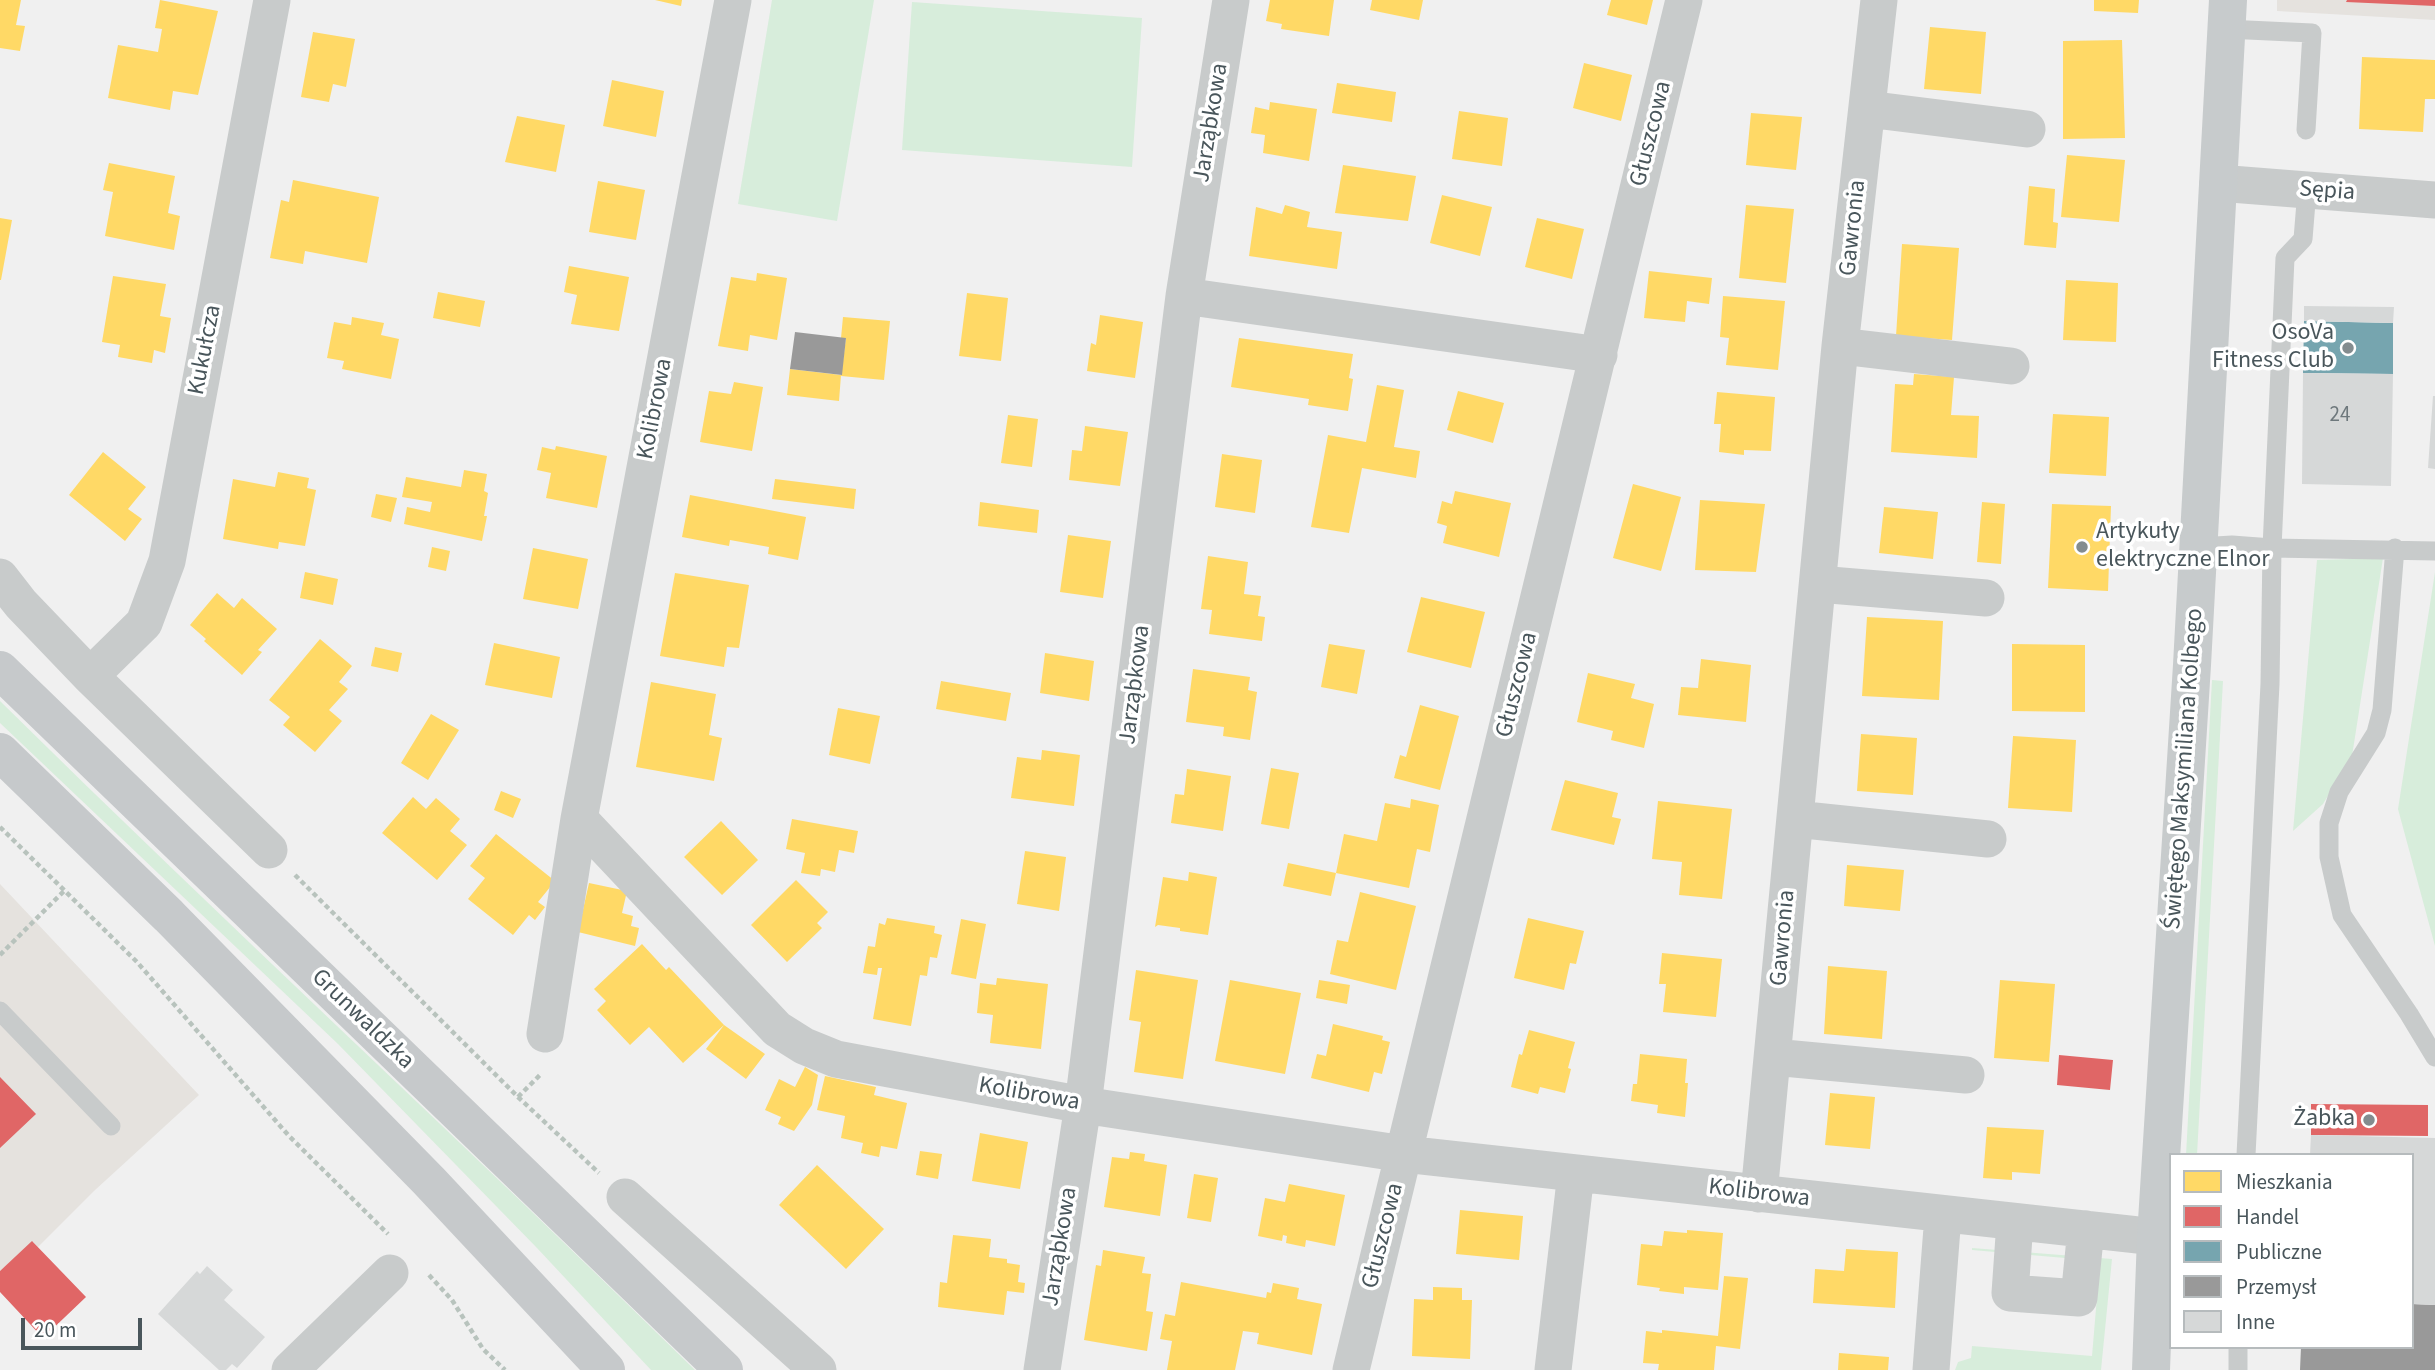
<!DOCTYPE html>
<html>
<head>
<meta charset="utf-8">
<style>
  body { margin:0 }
  #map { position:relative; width:2435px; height:1370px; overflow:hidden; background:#f0f0f0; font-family:"Source Sans 3",sans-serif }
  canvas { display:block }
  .legend { position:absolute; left:2169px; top:1153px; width:245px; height:196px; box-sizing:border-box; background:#fff; border:2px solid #b6bbbd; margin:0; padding:9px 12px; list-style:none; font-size:21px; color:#49565b }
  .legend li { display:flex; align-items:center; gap:14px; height:35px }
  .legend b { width:35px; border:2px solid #b6bbbd }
  .scale { position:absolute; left:21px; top:1318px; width:121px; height:32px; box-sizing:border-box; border:4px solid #49565b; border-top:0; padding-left:9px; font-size:21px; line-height:24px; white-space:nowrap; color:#49565b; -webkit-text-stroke:5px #fff; paint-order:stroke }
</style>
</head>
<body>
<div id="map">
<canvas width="2435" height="1370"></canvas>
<ul class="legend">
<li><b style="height:19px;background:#ffd966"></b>Mieszkania</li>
<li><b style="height:19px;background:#e06666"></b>Handel</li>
<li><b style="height:19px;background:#76a5af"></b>Publiczne</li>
<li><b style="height:19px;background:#999"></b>Przemysł</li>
<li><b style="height:19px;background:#d6d8d8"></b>Inne</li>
</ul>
<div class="scale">20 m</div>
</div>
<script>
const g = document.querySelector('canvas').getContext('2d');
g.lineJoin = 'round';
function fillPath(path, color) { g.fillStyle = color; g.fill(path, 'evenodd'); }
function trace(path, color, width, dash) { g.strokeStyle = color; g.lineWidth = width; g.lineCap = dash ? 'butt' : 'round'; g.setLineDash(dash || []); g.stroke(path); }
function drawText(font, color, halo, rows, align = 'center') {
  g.font = font + ' "Source Sans 3",sans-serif'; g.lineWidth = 7; g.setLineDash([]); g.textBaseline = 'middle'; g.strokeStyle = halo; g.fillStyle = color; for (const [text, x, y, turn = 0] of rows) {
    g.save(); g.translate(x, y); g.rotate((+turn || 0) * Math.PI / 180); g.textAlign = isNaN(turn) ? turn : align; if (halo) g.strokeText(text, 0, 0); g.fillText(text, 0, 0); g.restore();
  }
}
const commercial = new Path2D(`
  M 2277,0 L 2435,0 L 2435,20 L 2277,11 Z
  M 0,884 L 199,1095 L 94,1191 L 38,1247 L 33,1242 L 0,1271 Z`);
const green = new Path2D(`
  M 772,0 L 874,0 L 837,221 L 738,204 Z
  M 912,2 L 1142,18 L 1132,167 L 902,150 Z
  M 2383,558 L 2352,756 L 2323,804 L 2293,831 L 2317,560 Z
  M 2435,572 L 2435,946 L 2398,809 Z
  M 2212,680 L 2223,681 L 2197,1155 L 2186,1155 Z
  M 0,701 C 229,927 466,1145 695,1370 L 651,1370 L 537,1248 L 338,1044 L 0,723 Z
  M 1972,1248 L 2112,1259 L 2101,1370 L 1955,1370 L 1958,1362 L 1971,1358 L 1972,1346 L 2092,1356 L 2100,1261 L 1972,1250 Z`);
const homes = new Path2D(`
  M 0,0 L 21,0 L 16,25 L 25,26 L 20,51 L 0,48 Z
  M 160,0 L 218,11 L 198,95 L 173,91 L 170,110 L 108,98 L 118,45 L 158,52 L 162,29 L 155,28 Z
  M 655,0 L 682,0 L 681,6 Z
  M 1270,0 L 1334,0 L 1329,36 L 1281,29 L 1282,24 L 1266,21 Z
  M 1372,0 L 1423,0 L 1419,20 L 1370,10 Z
  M 1611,0 L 1653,0 L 1647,25 L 1607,15 Z
  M 2094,0 L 2139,0 L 2138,13 L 2094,11 Z
  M 1930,27 L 1986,32 L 1981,94 L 1924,89 Z
  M 313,32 L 355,39 L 346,87 L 333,84 L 329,102 L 301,97 Z
  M 2122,40 L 2125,138 L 2063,139 L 2063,41 Z
  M 2362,57 L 2435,60 L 2435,99 L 2425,99 L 2423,132 L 2359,129 Z
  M 1584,63 L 1632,75 L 1621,121 L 1573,108 Z
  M 612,80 L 664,91 L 656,137 L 603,126 Z
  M 1337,83 L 1396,92 L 1392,122 L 1332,113 Z
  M 1270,102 L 1317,109 L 1309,161 L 1263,153 L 1265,135 L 1251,133 L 1255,107 L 1269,110 Z
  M 1459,111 L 1508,118 L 1502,166 L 1452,159 Z
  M 1751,113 L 1802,117 L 1796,170 L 1746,165 Z
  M 517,116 L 565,125 L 556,172 L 505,162 Z
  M 2067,155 L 2125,160 L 2119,222 L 2061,217 Z
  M 109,163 L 175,176 L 168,213 L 180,216 L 174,250 L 105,236 L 113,192 L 103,190 Z
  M 1343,165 L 1416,176 L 1408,221 L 1335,213 Z
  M 293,180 L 379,197 L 367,263 L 305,251 L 303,264 L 270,258 L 281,200 L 289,202 Z
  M 598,181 L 645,190 L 636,240 L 589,232 Z
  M 2029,186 L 2055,189 L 2053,222 L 2058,223 L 2056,248 L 2024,245 Z
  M 1442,195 L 1492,207 L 1480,256 L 1430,243 Z
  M 1285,205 L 1310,212 L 1307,227 L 1342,232 L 1337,269 L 1249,256 L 1256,207 L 1282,214 Z
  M 1746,205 L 1794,209 L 1786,283 L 1739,278 Z
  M 0,218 L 12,220 L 1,280 L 0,280 Z
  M 1537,218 L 1584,229 L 1572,279 L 1525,267 Z
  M 1902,244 L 1959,248 L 1952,340 L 1896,336 Z
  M 569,266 L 629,277 L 619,331 L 571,324 L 577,295 L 564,292 Z
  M 1649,271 L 1712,278 L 1709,304 L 1687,301 L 1685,322 L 1644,318 Z
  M 757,273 L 787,278 L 777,340 L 750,335 L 748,351 L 718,346 L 731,277 L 756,281 Z
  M 113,276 L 166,284 L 160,316 L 171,318 L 165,353 L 154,350 L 152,363 L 118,357 L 120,345 L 102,342 Z
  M 2066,280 L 2118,283 L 2116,342 L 2063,340 Z
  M 438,292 L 485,301 L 480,327 L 433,318 Z
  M 967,293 L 1008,298 L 1001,361 L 959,356 Z
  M 1723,296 L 1785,301 L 1778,370 L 1726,365 L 1729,338 L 1720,337 Z
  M 1100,315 L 1143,322 L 1135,378 L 1087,371 L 1091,343 L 1096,345 Z
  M 352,317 L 384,323 L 381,335 L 399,339 L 391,379 L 342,369 L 344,361 L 327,358 L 334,322 L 351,325 Z
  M 843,317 L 890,321 L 884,380 L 841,376 L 846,338 L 841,338 Z
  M 1239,338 L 1353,354 L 1349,378 L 1353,379 L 1348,411 L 1308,405 L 1309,399 L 1231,387 Z
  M 790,369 L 841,375 L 839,401 L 787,395 Z
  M 1914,374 L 1954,377 L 1951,415 L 1979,416 L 1977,458 L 1891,452 L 1895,384 L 1913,385 Z
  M 734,382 L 763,387 L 752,451 L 700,442 L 709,391 L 731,394 Z
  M 1377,385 L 1404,390 L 1394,447 L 1420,451 L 1416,478 L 1362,468 L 1349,533 L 1311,527 L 1328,435 L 1366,442 Z
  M 1458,391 L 1504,403 L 1493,443 L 1447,430 Z
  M 1717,392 L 1775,397 L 1771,451 L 1744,450 L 1744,455 L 1719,452 L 1721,424 L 1714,424 Z
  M 2053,414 L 2109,417 L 2106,476 L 2049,473 Z
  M 1008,415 L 1038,419 L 1032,467 L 1001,463 Z
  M 1085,426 L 1128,432 L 1120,486 L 1069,480 L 1072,450 L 1082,451 Z
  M 556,446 L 607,456 L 597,508 L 546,498 L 551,473 L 537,470 L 542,447 L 555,450 Z
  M 103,452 L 146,487 L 128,509 L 142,519 L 125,541 L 69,495 Z
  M 1222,454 L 1262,460 L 1255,513 L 1215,507 Z
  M 464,470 L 487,474 L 484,491 L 488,493 L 484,516 L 487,516 L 482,541 L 404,524 L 407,507 L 430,512 L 432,502 L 402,497 L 406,477 L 461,487 Z
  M 278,472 L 309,478 L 307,488 L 316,490 L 305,546 L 279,542 L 278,549 L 223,539 L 233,479 L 275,487 Z
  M 775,479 L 856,489 L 854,509 L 772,499 Z
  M 1633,484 L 1681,497 L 1661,571 L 1613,558 Z
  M 1455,491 L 1511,503 L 1499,557 L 1443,543 L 1447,526 L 1437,523 L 1442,501 L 1452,504 Z
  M 376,494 L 397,498 L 391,522 L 371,517 Z
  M 690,495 L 806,517 L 798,560 L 768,554 L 769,547 L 730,540 L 729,546 L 682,537 Z
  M 1700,500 L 1765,504 L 1756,572 L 1695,570 Z
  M 980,502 L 1039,510 L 1037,533 L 978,526 Z
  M 1982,502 L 2005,504 L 2001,564 L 1977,562 Z
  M 2052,504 L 2111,506 L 2108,591 L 2048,588 Z
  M 1884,507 L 1938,512 L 1933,559 L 1879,553 Z
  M 1068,535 L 1111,541 L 1103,598 L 1060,592 Z
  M 432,547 L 450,551 L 446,571 L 428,567 Z
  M 533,548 L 588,559 L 578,609 L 523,599 Z
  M 1208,556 L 1248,562 L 1244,594 L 1261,596 L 1258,616 L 1265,617 L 1262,641 L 1209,634 L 1212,610 L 1201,609 Z
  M 305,572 L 338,579 L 333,605 L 300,598 Z
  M 675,573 L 749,585 L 739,648 L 727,647 L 724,667 L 660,656 Z
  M 217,593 L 234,608 L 242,598 L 277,629 L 258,650 L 262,652 L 242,675 L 204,641 L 206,639 L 190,625 Z
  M 1421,597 L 1485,612 L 1471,668 L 1407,652 Z
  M 1867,617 L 1943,621 L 1939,700 L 1862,696 Z
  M 320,639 L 352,666 L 339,682 L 348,689 L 329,710 L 342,721 L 315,752 L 283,725 L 290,717 L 269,700 Z
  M 494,643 L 560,657 L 552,698 L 485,685 Z
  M 1329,644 L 1365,650 L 1357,694 L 1321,687 Z
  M 2012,644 L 2085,645 L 2085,712 L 2012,711 Z
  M 375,647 L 402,653 L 398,672 L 371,666 Z
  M 1045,653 L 1094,661 L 1089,701 L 1040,693 Z
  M 1701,659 L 1751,665 L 1746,722 L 1678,715 L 1681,687 L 1698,688 Z
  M 1193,669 L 1250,677 L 1248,690 L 1257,692 L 1250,740 L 1223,736 L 1224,727 L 1186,722 Z
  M 1588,673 L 1635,684 L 1631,698 L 1654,704 L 1644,748 L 1611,740 L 1613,731 L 1577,722 Z
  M 941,681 L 1011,693 L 1006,721 L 936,709 Z
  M 651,682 L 716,694 L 709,735 L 722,738 L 714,781 L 636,767 Z
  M 1420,705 L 1459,716 L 1440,790 L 1394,778 L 1400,755 L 1406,757 Z
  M 838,708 L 880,716 L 870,764 L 829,755 Z
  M 431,714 L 459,730 L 428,780 L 401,763 Z
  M 1861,734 L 1917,738 L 1913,795 L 1857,791 Z
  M 2013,736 L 2076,740 L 2072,812 L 2008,808 Z
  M 1042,750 L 1080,755 L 1074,806 L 1011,798 L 1017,757 L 1041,760 Z
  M 1271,768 L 1299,773 L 1289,829 L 1261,824 Z
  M 1187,769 L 1231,776 L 1223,831 L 1171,823 L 1175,794 L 1184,795 Z
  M 1565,780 L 1618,793 L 1612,817 L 1621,819 L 1614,845 L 1551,830 Z
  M 501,791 L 521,799 L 513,818 L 494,810 Z
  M 413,797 L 426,809 L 436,798 L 460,819 L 450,831 L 467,845 L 437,880 L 382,833 Z
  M 1411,799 L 1439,805 L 1430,852 L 1417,849 L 1409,888 L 1336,873 L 1331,896 L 1283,886 L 1288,863 L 1336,873 L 1344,834 L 1377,841 L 1385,803 L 1410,808 Z
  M 1658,801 L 1732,809 L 1722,899 L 1679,895 L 1682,862 L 1652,859 Z
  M 792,819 L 858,831 L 854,853 L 839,850 L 835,872 L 821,869 L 820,876 L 801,873 L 805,853 L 786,849 Z
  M 721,821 L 758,860 L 722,895 L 684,857 Z
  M 496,834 L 555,881 L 538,902 L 545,907 L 535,920 L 529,915 L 513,935 L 468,899 L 485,878 L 470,866 Z
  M 1025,851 L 1066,857 L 1059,911 L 1017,904 Z
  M 1847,865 L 1904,870 L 1900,911 L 1844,906 Z
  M 1189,872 L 1217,877 L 1208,935 L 1180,931 L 1180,928 L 1158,925 L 1155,927 L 1163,877 L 1188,881 Z
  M 796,880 L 828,912 L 817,923 L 822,928 L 787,962 L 751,925 Z
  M 589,883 L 627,891 L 622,913 L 633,916 L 631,926 L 639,928 L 635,946 L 578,932 Z
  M 1360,892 L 1416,906 L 1396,990 L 1330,974 L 1337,940 L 1348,942 Z
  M 887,918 L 935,926 L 934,933 L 942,935 L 937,958 L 930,957 L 927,976 L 920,975 L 911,1026 L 873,1019 L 882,968 L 878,968 L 877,975 L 863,973 L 868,946 L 875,947 L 879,923 L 885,925 Z
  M 1528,918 L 1584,931 L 1576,964 L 1570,963 L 1564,990 L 1514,978 Z
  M 961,919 L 986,924 L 976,979 L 951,974 Z
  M 642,944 L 666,970 L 669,967 L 724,1025 L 683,1063 L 649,1027 L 630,1045 L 597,1010 L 606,1001 L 594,989 Z
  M 1662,953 L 1722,959 L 1716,1017 L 1663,1012 L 1666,984 L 1659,984 Z
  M 1828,966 L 1887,971 L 1882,1039 L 1824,1034 Z
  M 1136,970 L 1198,980 L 1183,1079 L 1134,1072 L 1141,1022 L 1129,1020 Z
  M 997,978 L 1048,984 L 1041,1049 L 990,1043 L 993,1015 L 977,1013 L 980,983 L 996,985 Z
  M 1230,980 L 1301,993 L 1285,1074 L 1215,1061 Z
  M 1319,980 L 1350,985 L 1347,1004 L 1316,998 Z
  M 2000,980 L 2055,984 L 2049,1062 L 1994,1058 Z
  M 1333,1024 L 1383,1036 L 1382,1040 L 1390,1042 L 1382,1074 L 1374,1072 L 1369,1092 L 1311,1078 L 1317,1054 L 1326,1056 Z
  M 724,1025 L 765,1054 L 746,1079 L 706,1049 Z
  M 1529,1030 L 1575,1042 L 1568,1068 L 1571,1069 L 1565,1093 L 1540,1087 L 1538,1094 L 1511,1087 L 1519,1054 L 1522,1055 Z
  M 1640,1054 L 1687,1059 L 1685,1083 L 1688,1083 L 1685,1117 L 1657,1113 L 1658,1105 L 1631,1101 L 1633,1084 L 1637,1084 Z
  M 805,1067 L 818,1075 L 812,1105 L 794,1131 L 778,1124 L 781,1117 L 765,1110 L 779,1079 L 795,1087 Z
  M 825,1076 L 876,1087 L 874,1095 L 907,1103 L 897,1149 L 881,1146 L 879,1157 L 861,1153 L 863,1143 L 841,1138 L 845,1116 L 817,1110 Z
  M 1830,1093 L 1875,1097 L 1870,1149 L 1825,1145 Z
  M 1987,1127 L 2044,1130 L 2040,1174 L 2012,1172 L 2012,1180 L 1983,1178 Z
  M 980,1133 L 1028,1142 L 1020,1189 L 972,1181 Z
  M 920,1151 L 942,1154 L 938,1179 L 916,1175 Z
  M 1130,1152 L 1145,1154 L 1144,1161 L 1167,1165 L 1160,1216 L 1104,1207 L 1112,1157 L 1129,1159 Z
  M 817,1165 L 884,1229 L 846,1269 L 779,1205 Z
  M 1194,1174 L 1218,1178 L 1211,1222 L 1187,1218 Z
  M 1289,1184 L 1345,1195 L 1335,1246 L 1306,1240 L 1305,1247 L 1286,1243 L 1287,1236 L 1283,1235 L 1282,1241 L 1258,1236 L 1265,1198 L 1285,1202 Z
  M 1460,1210 L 1523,1216 L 1519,1260 L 1456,1254 Z
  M 1687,1230 L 1723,1233 L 1718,1290 L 1684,1287 L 1684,1294 L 1659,1291 L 1660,1288 L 1637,1285 L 1641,1244 L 1662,1246 L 1664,1231 L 1687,1233 Z
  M 953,1235 L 991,1239 L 989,1257 L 1007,1259 L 1007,1263 L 1020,1265 L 1018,1282 L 1025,1283 L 1024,1293 L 1007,1291 L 1004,1315 L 938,1307 L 940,1282 L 947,1283 Z
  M 1846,1249 L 1898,1252 L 1895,1308 L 1813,1303 L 1815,1269 L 1844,1271 Z
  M 1103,1250 L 1145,1257 L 1142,1273 L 1151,1274 L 1146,1311 L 1153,1312 L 1147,1351 L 1084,1340 L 1096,1265 L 1101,1266 Z
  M 1724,1276 L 1748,1278 L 1740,1349 L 1716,1346 L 1714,1370 L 1658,1370 L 1659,1364 L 1643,1363 L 1646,1331 L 1662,1333 L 1662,1330 L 1718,1336 Z
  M 1181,1282 L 1266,1298 L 1267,1292 L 1271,1293 L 1273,1283 L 1299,1288 L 1297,1299 L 1322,1304 L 1312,1355 L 1257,1344 L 1259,1333 L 1243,1331 L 1235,1370 L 1167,1370 L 1172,1341 L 1160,1339 L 1165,1314 L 1175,1316 Z
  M 1433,1287 L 1462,1288 L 1462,1300 L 1472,1300 L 1470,1359 L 1412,1356 L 1414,1299 L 1433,1300 Z
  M 1839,1353 L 1889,1357 L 1888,1370 L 1838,1370 Z`);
const shops = new Path2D(`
  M 2347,0 L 2435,0 L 2435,6 L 2346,2 Z
  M 2059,1055 L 2113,1060 L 2110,1090 L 2057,1085 Z
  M 0,1077 L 36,1114 L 0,1148 Z
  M 2311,1104 L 2428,1105 L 2428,1136 L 2311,1135 Z
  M 32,1241 L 86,1297 L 43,1338 L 0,1292 L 0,1271 Z`);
const public = new Path2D(`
  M 2304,321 L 2393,323 L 2393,374 L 2303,373 Z`);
const industry = new Path2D(`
  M 795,332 L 846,338 L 842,375 L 790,369 Z
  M 2412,1304 L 2435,1305 L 2435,1370 L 2300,1370 L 2301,1347 L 2412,1347 Z`);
const building = new Path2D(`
  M 2304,306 L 2394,307 L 2393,323 L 2304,321 Z
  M 2303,373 L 2393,374 L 2391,486 L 2302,484 Z
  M 2433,396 L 2435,396 L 2435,469 L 2428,468 Z
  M 2311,1135 L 2435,1138 L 2435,1305 L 2412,1304 L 2412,1155 L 2310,1155 Z
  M 207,1266 L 233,1290 L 224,1300 L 265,1337 L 237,1368 L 232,1364 L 226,1370 L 219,1370 L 158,1314 L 197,1271 L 200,1274 Z`);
const path = new Path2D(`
  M 0,827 L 137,962 L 289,1136 L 388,1234
  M 295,875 L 518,1097 L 599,1173
  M 0,955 L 65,890
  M 518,1097 L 542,1073
  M 429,1275 L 452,1300 L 483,1349 L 505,1370`);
const lane = new Path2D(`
  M 2226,29 L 2312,33 L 2306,130
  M 2199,547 L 2232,545 L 2272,548 L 2435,551
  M 2395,548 L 2382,710 L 2376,733 L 2339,792 L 2329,823 L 2329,857 L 2342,915 L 2409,1014 L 2435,1057
  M 0,1011 L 111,1126
  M 2246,1155 L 2270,684 L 2272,548 L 2285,258 L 2303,239 L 2307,190
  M 2238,1370 L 2238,1347`);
const street = new Path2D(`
  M 1867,109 L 2027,129
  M 2218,183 L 2435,200
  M 1184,296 L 1599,355
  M 1840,346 L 2011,366
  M 0,577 L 21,604 L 90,676 L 269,850
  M 1818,584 L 1986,598
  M 90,676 L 144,623 L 167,561 L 272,0
  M 579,819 L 777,1029 L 804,1046 L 836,1059 L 1083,1105 L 1404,1154 L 2156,1237
  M 1795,819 L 1988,839
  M 545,1034 L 579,819 L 733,0
  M 1773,1057 L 1966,1075
  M 1759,1194 L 1840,346 L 1879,0
  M 625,1197 L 818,1370
  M 2015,1222 L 2010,1293 L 2079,1298 L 2086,1229
  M 290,1370 L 390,1273
  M 1042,1370 L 1083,1105 L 1184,296 L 1231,0
  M 1351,1370 L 1684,0
  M 1553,1370 L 1576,1173
  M 1931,1370 L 1943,1215`);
const secondary = new Path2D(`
  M 2151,1370 L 2156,1237 L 2192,665 L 2228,0`);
const primary = new Path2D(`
  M 0,670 L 724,1370
  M 0,752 L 169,916 L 429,1181 L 606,1370`);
const markers = [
  [2348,348,7,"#838c8f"],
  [2082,547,7,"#838c8f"],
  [2369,1120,7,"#838c8f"]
];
const numberNames = [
  ["24",2340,416]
];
const streetNames = [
  ["Jarząbkowa",1212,123,-81],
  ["Głuszcowa",1652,134,-76],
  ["Sępia",2327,192,4],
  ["Gawronia",1854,228,-84],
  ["Kukułcza",206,350,-79],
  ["Kolibrowa",656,409,-79],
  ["Jarząbkowa",1136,685,-83],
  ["Głuszcowa",1518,685,-76],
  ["Świętego Maksymiliana Kolbego",2185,769,-86],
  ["Gawronia",1784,938,-85],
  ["Grunwaldzka",362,1020,44],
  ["Kolibrowa",1029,1095,10],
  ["Kolibrowa",1759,1194,7],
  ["Głuszcowa",1384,1236,-76],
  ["Jarząbkowa",1061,1247,-81]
];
const poiNames = [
  ["OsoVa",2334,334],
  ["Fitness Club",2334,362],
  ["Artykuły",2096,533,"left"],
  ["elektryczne Elnor",2096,561,"left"],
  ["Żabka",2355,1120]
];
fillPath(commercial, '#e5e2de');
fillPath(green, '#d7eddb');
fillPath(homes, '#ffd966');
fillPath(shops, '#e06666');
fillPath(public, '#76a5af');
fillPath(industry, '#999');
fillPath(building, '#d6d8d8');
trace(path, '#b8c3bd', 4.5, [5, 3.5]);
trace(lane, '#c8cbcb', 19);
trace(street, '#c8cbcb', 37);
trace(secondary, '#c7cbcc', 38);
trace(primary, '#c6c9cb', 38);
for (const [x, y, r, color] of markers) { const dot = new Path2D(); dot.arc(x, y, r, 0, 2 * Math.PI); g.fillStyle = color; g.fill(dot); trace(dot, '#fff', 2.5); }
drawText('21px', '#6e787c', null, numberNames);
drawText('24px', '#49565b', '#fff', streetNames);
drawText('24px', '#49565b', '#fff', poiNames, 'right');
</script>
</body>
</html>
